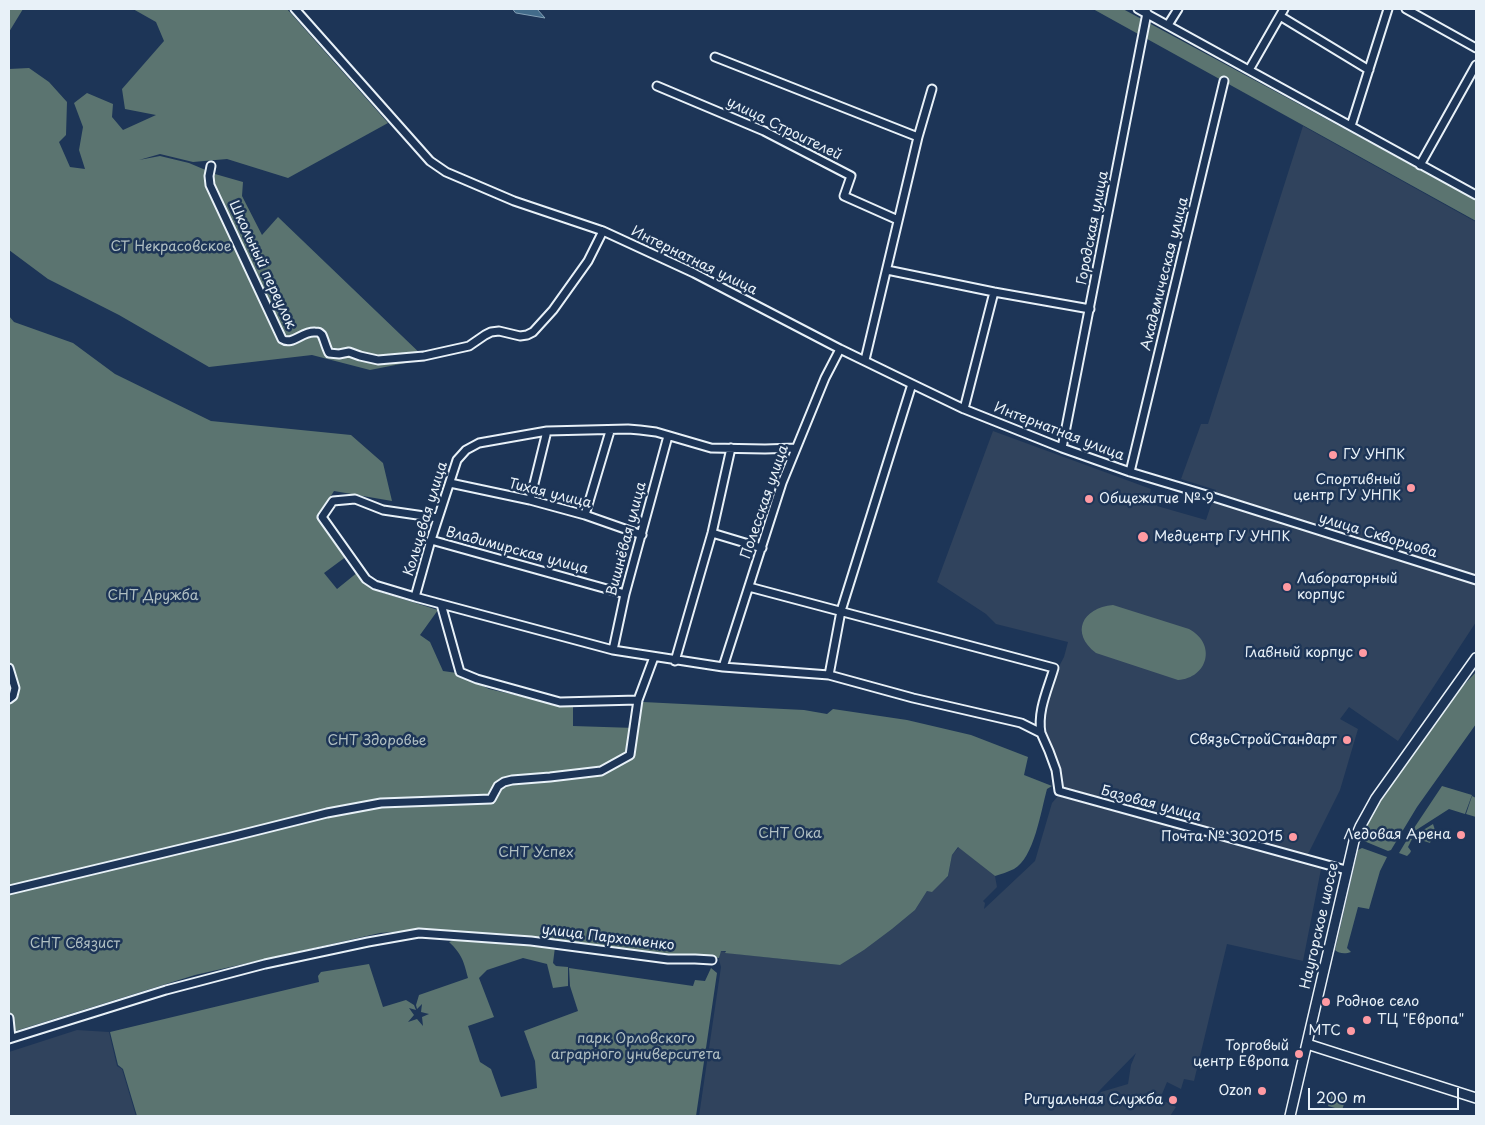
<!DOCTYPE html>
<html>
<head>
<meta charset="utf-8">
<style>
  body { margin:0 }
  #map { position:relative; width:1485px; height:1125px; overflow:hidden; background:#1d3557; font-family:"Playpen Sans",sans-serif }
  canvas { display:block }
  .frame { position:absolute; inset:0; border:10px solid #e8f1f8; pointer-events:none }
  .scale { position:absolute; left:1308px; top:1088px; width:151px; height:22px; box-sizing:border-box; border:2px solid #e8f1f8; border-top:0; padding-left:6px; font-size:15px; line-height:18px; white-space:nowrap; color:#e8f1f8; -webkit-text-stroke:4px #1d3557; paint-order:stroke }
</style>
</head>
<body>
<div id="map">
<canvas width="1485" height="1125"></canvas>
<div class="frame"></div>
<div class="scale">200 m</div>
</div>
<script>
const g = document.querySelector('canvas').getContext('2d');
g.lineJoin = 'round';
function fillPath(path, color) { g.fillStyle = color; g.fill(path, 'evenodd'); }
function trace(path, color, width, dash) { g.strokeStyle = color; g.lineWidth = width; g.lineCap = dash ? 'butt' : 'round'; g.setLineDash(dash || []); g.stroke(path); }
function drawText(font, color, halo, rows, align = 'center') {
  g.font = font + ' "Playpen Sans",sans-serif'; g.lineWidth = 5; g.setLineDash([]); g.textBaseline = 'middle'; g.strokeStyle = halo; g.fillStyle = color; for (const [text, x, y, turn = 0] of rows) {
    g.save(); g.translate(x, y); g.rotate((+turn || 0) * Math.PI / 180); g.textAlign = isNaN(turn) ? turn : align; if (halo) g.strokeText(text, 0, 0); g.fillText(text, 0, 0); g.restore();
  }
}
const built = new Path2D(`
  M 1303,126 L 1476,222 L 1476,622 L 1398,741 L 1349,707 L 1340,719 L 1358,729 L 1340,790 L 1308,854 L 1064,788 L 1053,751 L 1041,721 L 1055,674 L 1064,657 L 1068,642 L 996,624 L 986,614 L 937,582 L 993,431 L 1151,489 L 1149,499 L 1158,503 L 1157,506 L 1206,520 L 1216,490 L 1181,479 L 1201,424 L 1208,424 Z
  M 1058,796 L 1321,869 L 1303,961 L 1227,944 L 1194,1081 L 1184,1079 L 1181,1089 L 1167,1082 L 1160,1099 L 1176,1107 L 1170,1116 L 860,1116 L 851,1090 L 860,1116 L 699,1116 L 721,967 L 719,960 L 720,951 L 737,954 L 840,965 L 864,950 L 892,929 L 915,910 L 927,891 L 948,877 L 952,855 L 959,847 L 995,876 L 997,887 L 983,901 L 985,903 L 984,909 L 1035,861 L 1052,803 ZM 1136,1053 L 1131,1065 L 1128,1084 L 1101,1092 L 1083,1112 L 1099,1091 Z
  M 77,1030 L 109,1032 L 117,1066 L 122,1069 L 136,1116 L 9,1116 L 9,1052 Z`);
const green = new Path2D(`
  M 9,9 L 23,9 L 9,32 Z
  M 133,9 L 287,9 L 388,123 L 288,178 L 227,159 L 193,162 L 160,154 L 139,160 L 160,156 L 189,163 L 215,174 L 243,182 L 242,196 L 262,235 L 278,217 L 426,359 L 370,370 L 312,355 L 209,367 L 119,315 L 48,279 L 9,250 L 9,69 L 29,68 L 49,82 L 67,102 L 66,135 L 59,142 L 70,167 L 85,169 L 79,150 L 83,127 L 74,103 L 87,93 L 113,104 L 112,117 L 123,130 L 156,115 L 125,109 L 122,89 L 164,41 L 156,22 Z
  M 1093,9 L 1123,9 L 1476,200 L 1476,221 Z
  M 9,316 L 14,322 L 73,343 L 115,374 L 211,421 L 351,435 L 383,463 L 392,501 L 334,491 L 319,515 L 347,556 L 324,573 L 337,589 L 358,572 L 365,581 L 380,592 L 438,610 L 420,635 L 430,642 L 443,671 L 457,673 L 489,689 L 559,705 L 573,705 L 573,726 L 635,728 L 643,702 L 804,710 L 827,714 L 833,709 L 907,720 L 971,735 L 1028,757 L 1024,775 L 1052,786 L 1047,789 C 1041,811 1034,858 1014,869 C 1008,872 1001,874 995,876 L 958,847 L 952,855 L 948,876 L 932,892 L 927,891 L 915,910 L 892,929 L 864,950 L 840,965 L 725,953 L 726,951 L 721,951 L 719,958 L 693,956 L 663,955 L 521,937 L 431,929 L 380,933 L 195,975 L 9,1033 Z
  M 1113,605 L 1189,629 C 1217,644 1208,678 1178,680 L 1096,653 C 1070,633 1082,608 1113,605 Z
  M 1476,672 L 1476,724 L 1417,807 L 1391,850 L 1388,851 L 1364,841 L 1362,835 L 1374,810 L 1460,689 Z
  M 1442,786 L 1472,795 L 1465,814 L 1449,809 L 1410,834 Z
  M 1472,796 L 1476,798 L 1476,817 L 1466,814 Z
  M 1433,824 L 1435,830 L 1430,843 L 1412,837 Z
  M 1408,838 L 1412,839 L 1408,847 L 1411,851 L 1410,853 L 1407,856 L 1399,853 Z
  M 1362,848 L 1387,857 L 1380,871 L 1369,909 L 1358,907 L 1347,948 L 1351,952 C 1346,954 1339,954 1335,950 L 1358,850 Z
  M 454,940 L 555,947 L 553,963 L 556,966 L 568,967 L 568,986 L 553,988 L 547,964 L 523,958 L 487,970 L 479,978 L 494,1017 L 468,1026 L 480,1062 L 491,1069 L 501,1097 L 537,1088 L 535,1061 L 524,1031 L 578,1011 L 570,986 L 569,968 L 693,986 L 695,980 L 705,981 L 711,968 L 717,973 L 696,1116 L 137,1116 L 123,1069 L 118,1065 L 110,1032 L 319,982 L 318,976 L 321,972 L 369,964 L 383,1007 L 406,1000 L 414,1005 L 416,1010 L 409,1008 L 414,1015 L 408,1022 L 417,1019 L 423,1026 L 422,1017 L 429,1014 L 421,1012 L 422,1004 L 417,1009 L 416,1005 L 419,995 L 468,978 C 464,962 462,954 449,942 Z
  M 1332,1094 L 1346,1098 L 1342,1110 L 1328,1106 Z`);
const water = new Path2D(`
  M 513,9 L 537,9 L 545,18 L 516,13 Z`);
const minor = new Path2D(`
  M 295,9 L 430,161 L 446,172 L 514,201 L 603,231 L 694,273 L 840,349 L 912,384 L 964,409 L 1062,448 L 1130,472 L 1210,496 L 1476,580
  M 1138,9 L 1476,195
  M 1406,9 L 1476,48
  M 1280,16 L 1369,70
  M 1168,25 L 1178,9
  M 715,57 L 918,137
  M 1249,70 L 1284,9
  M 657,86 L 764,131 L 851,176 L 844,196 L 898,220
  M 1351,126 L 1388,9
  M 1420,165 L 1476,65
  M 211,166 L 209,176 L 210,185 L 282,339 C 292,346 302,331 315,332 C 319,332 319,332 322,335 C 324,339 326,347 329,353 L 339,354 L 349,352 L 360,356 L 378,360 L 424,356 L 469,346 L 485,335 L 491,332 L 499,331 L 520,336 L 527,335 L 533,332 L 553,310 L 588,261 L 603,231
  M 887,270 L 994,292 L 1090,309
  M 865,360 L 918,137 L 932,89
  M 964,409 L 994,292
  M 796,448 L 765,449 L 711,448 L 656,432 L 640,430 L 628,429 L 547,431 L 479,443 L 466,450 L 457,460 L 431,540 L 415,597 L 613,650 L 723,667 L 829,675 L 913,698 L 1021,723 L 1041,733 L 1049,751 L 1056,770 L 1059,791 L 1346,870
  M 1062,448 L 1147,13
  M 1130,472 L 1224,81
  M 450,483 L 530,500 L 585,515 L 642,535
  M 530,500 L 547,431
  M 585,515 L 610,431
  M 712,533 L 762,548
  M 431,540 L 625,594
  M 749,587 L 1054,668 C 1048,689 1037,711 1041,733
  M 415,597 L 375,585 L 366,579 L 322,517 L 333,501 L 355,499 L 383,510 L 438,518
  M 441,604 L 460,672 L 477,679 L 560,702 L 638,700
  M 613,650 L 625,594 L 668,436
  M 675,661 L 712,533 L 731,448
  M 723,667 L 782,483 L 825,378 L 840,349
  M 9,668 L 15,688 L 13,696 L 9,699
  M 829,675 L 841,611 L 912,384
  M 9,890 L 231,837 L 327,813 L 381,803 L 491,799 L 498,786 L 504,782 L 512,780 L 550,777 L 601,771 L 630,755 L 638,700 L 654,657
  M 9,1018 L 11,1038
  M 9,1039 L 166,990 L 265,964 L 368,942 L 419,933 L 531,941 L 668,959 L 695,959 L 712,960`);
const major = new Path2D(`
  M 1307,1044 L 1476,1098
  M 1290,1116 L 1354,841 L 1360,827 L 1376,798 L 1476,658`);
const markers = [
  [1333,455,5,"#ff9aa2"],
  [1411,488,5,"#ff9aa2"],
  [1089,499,5,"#ff9aa2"],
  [1143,537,6,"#ff9aa2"],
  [1287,587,5,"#ff9aa2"],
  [1363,653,5,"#ff9aa2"],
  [1347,740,5,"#ff9aa2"],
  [1461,835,5,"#ff9aa2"],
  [1293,837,5,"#ff9aa2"],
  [1326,1002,5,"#ff9aa2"],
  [1367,1020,5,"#ff9aa2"],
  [1351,1031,5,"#ff9aa2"],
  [1299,1054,5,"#ff9aa2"],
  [1262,1091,5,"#ff9aa2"],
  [1173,1100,5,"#ff9aa2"]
];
const streetNames = [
  ["улица Строителей",784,129,26],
  ["Городская улица",1093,228,-79],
  ["Интернатная улица",694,261,26],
  ["Школьный переулок",262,265,65],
  ["Академическая улица",1165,274,-76],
  ["Интернатная улица",1059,432,21],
  ["Тихая улица",550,494,14],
  ["Полесская улица",765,502,-71],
  ["Кольцевая улица",426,519,-73],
  ["улица Скворцова",1378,536,17],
  ["Вишнёвая улица",627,539,-75],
  ["Владимирская улица",517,551,15],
  ["Базовая улица",1151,804,15],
  ["Наугорское шоссе",1320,926,-77],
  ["улица Пархоменко",608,938,7]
];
const parkNames = [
  ["СТ Некрасовское",171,247],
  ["СНТ Дружба",153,596],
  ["СНТ Здоровье",377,741],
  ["СНТ Ока",790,834],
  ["СНТ Успех",536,853],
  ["СНТ Связист",75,944],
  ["парк Орловского",636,1039],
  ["аграрного университета",636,1055]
];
const poiNames = [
  ["ГУ УНПК",1343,455,"left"],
  ["Спортивный",1401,480],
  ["центр ГУ УНПК",1401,496],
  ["Общежитие № 9",1099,499,"left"],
  ["Медцентр ГУ УНПК",1154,537,"left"],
  ["Лабораторный",1297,579,"left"],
  ["корпус",1297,595,"left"],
  ["Главный корпус",1353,653],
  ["СвязьСтройСтандарт",1337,740],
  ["Ледовая Арена",1451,835],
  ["Почта № 302015",1283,837],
  ["Родное село",1336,1002,"left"],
  ["ТЦ \"Европа\"",1377,1020,"left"],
  ["МТС",1341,1031],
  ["Торговый",1289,1046],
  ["центр Европа",1289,1062],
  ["Ozon",1252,1091],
  ["Ритуальная Служба",1163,1100]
];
fillPath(built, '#30435d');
fillPath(green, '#5b7470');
fillPath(water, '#426b8a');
trace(water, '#84a1b6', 1);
trace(minor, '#e8f1f8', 11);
trace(major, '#e8f1f8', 12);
trace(minor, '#1d3557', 7);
trace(major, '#1d3557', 9);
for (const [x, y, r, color] of markers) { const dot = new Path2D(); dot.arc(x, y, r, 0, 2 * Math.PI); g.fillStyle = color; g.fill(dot); trace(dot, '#1d3557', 2); }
drawText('14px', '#e8f1f8', '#1d3557', streetNames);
drawText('14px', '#b0bfc2', '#1d3557', parkNames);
drawText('14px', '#e8f1f8', '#1d3557', poiNames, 'right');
</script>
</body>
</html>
